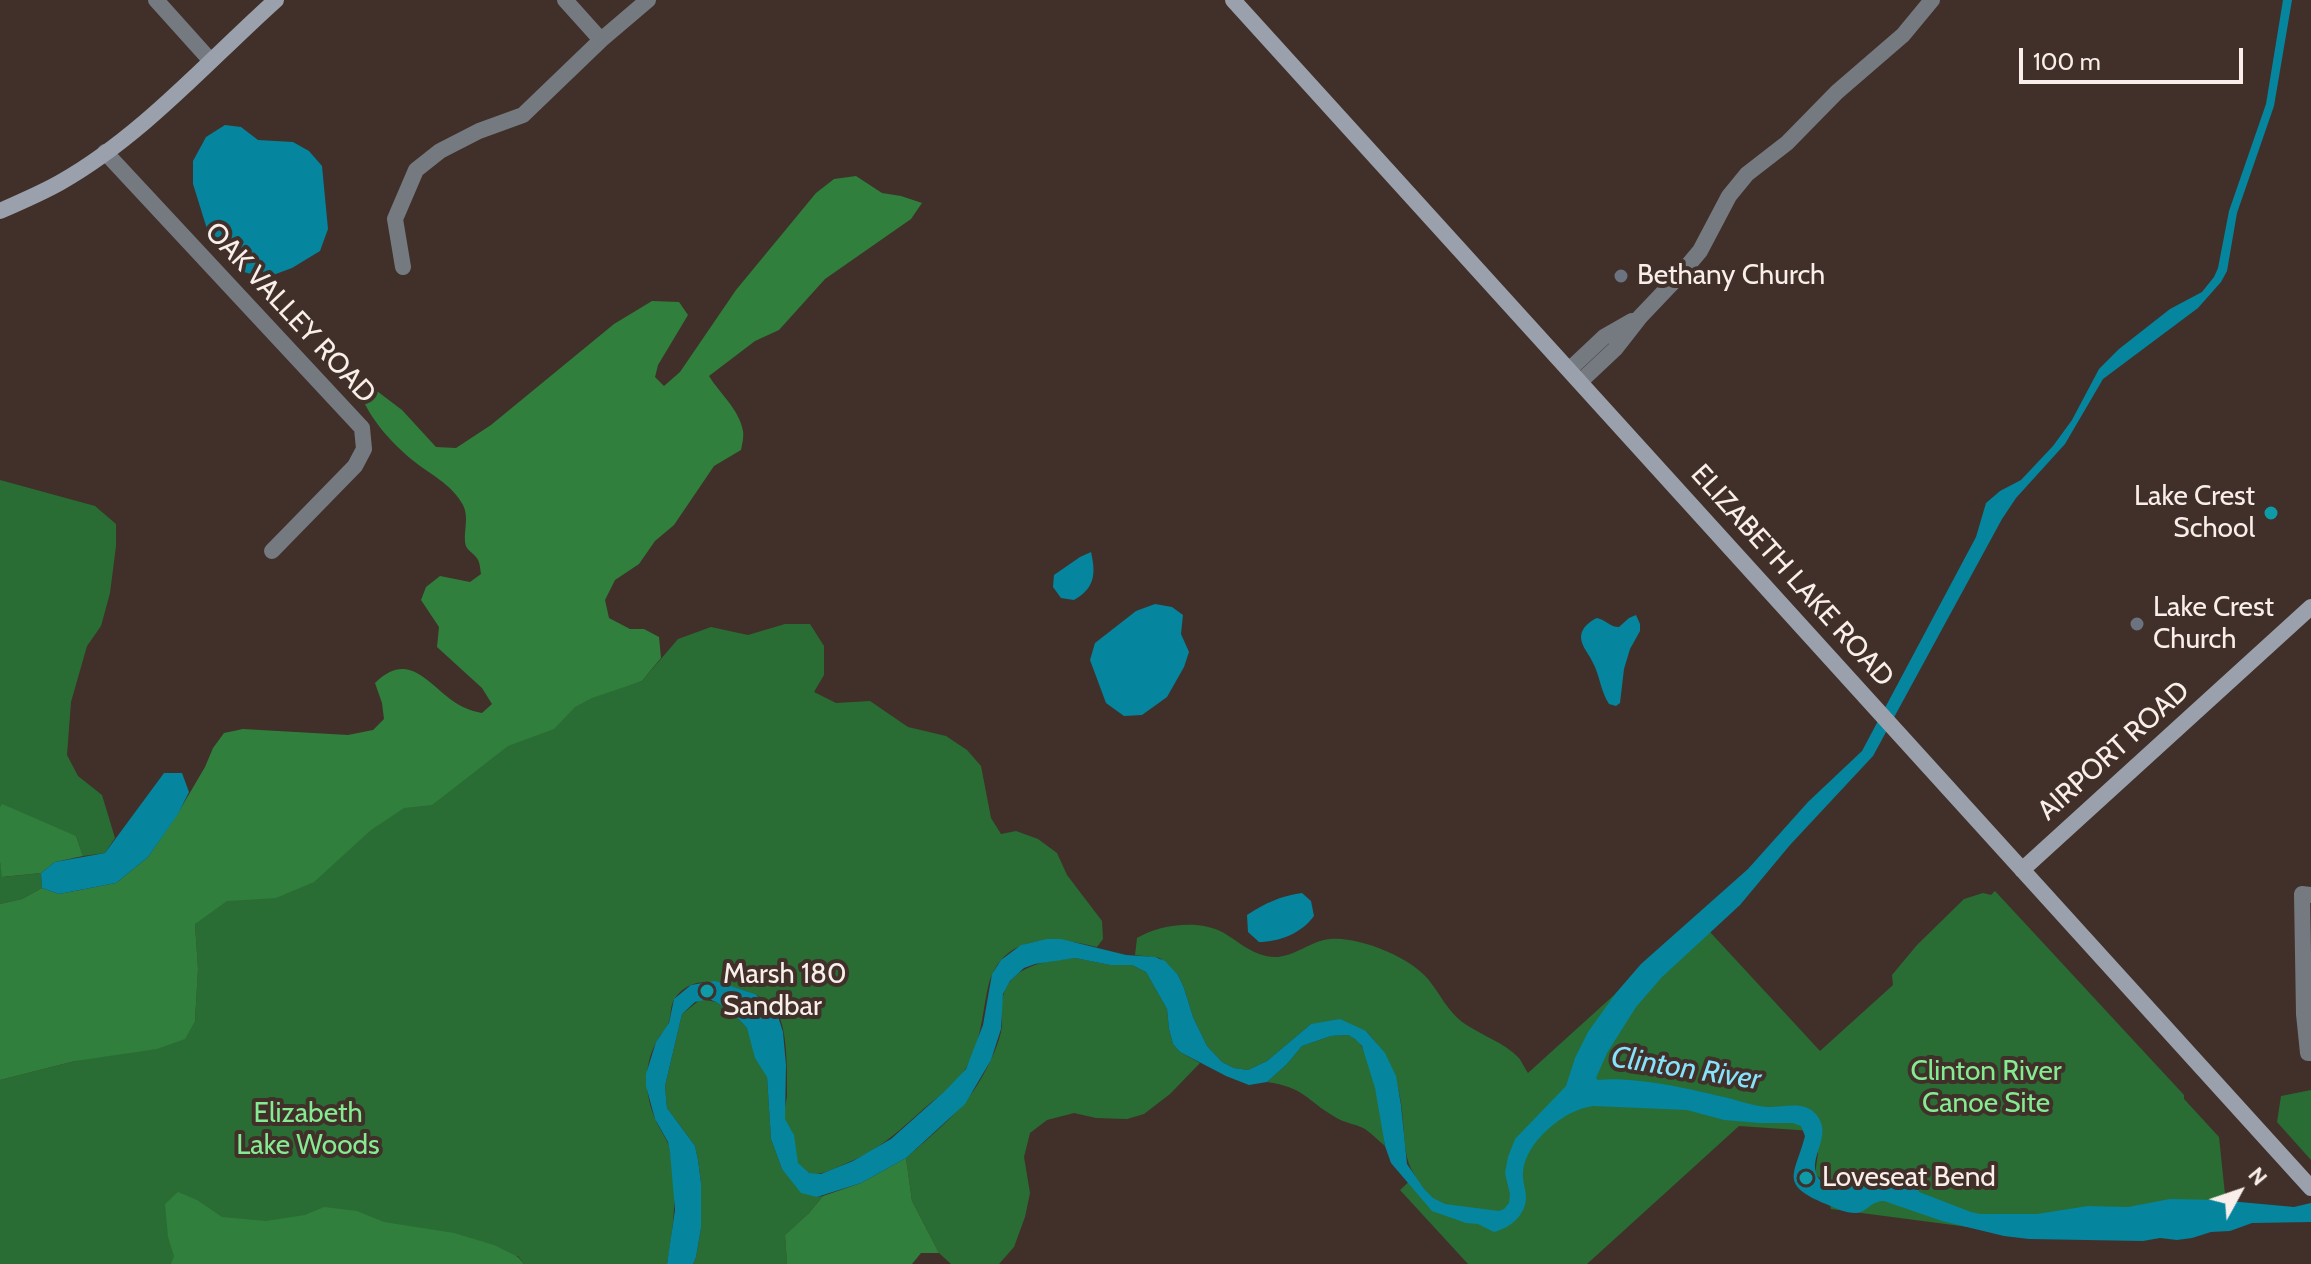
<!DOCTYPE html>
<html>
<head>
<meta charset="utf-8">
<style>
  body { margin:0 }
  #map { position:relative; width:2311px; height:1264px; overflow:hidden; background:#403029; font-family:Cabin,sans-serif }
  canvas { display:block }
  .north { position:absolute; left:2199px; top:1152px; width:80px; height:80px; -webkit-text-stroke:6px #403029; paint-order:stroke; rotate:50deg; font-size:22px; font-weight:700; line-height:32px; text-align:center; color:#f9eeea }
  .north::after { content:''; display:block; margin:auto; width:28px; height:36px; background:#f9eeea; clip-path:polygon(50% 0,100% 100%,50% 72%,0 100%) }
  .scale { position:absolute; left:2019px; top:48px; width:224px; height:36px; box-sizing:border-box; border:4px solid #f9eeea; border-top:0; padding-left:10px; font-size:24px; line-height:28px; white-space:nowrap; color:#f9eeea; -webkit-text-stroke:6px #403029; paint-order:stroke }
</style>
</head>
<body>
<div id="map">
<canvas width="2311" height="1264"></canvas>
<div class="north">N</div>
<div class="scale">100 m</div>
</div>
<script>
const g = document.querySelector('canvas').getContext('2d');
g.lineJoin = 'round';
function fillPath(path, color) { g.fillStyle = color; g.fill(path, 'evenodd'); }
function trace(path, color, width, dash) { g.strokeStyle = color; g.lineWidth = width; g.lineCap = dash ? 'butt' : 'round'; g.setLineDash(dash || []); g.stroke(path); }
function drawText(font, color, halo, rows, align = 'center') {
  g.font = font + ' Cabin,sans-serif'; g.lineWidth = 8; g.setLineDash([]); g.textBaseline = 'middle'; g.strokeStyle = halo; g.fillStyle = color; for (const [text, x, y, turn = 0] of rows) {
    g.save(); g.translate(x, y); g.rotate((+turn || 0) * Math.PI / 180); g.textAlign = isNaN(turn) ? turn : align; if (halo) g.strokeText(text, 0, 0); g.fillText(text, 0, 0); g.restore();
  }
}
const green = new Path2D(`
  M 0,480 L 95,506 L 116,524 L 116,546 L 110,593 L 101,626 L 87,646 L 71,702 L 67,755 L 78,776 L 102,795 L 115,838 L 105,853 L 83,856 L 76,836 L 58,830 L 0,848 Z
  M 785,624 L 810,624 L 824,646 L 824,675 L 814,692 L 836,703 L 870,701 L 908,727 L 946,736 L 967,750 L 981,766 L 991,818 L 1001,834 L 1016,831 L 1038,839 L 1057,853 L 1067,875 L 1102,921 L 1103,939 L 1097,947 C 1054,936 1001,933 988,987 C 982,1015 981,1043 966,1068 C 957,1084 940,1095 927,1106 C 902,1128 880,1150 849,1162 C 837,1167 821,1177 809,1173 C 790,1166 798,1144 791,1130 C 787,1122 787,1129 785,1120 C 783,1112 786,1104 787,1096 C 787,1075 788,1030 777,1012 C 765,993 738,989 718,984 C 702,979 685,984 675,998 C 669,1006 672,1018 667,1027 C 665,1031 662,1033 660,1036 C 642,1063 644,1095 657,1123 C 661,1132 668,1140 670,1150 C 678,1189 674,1226 667,1264 L 524,1264 L 518,1256 L 490,1264 L 0,1264 L 0,1080 L 75,1061 L 195,1021 L 198,969 L 195,924 L 213,897 L 507,721 L 642,681 L 678,639 L 711,627 L 748,635 Z
  M 0,862 L 3,877 L 41,873 L 42,888 L 22,899 L 0,904 Z
  M 1995,891 L 2184,1095 L 2184,1099 L 2219,1137 L 2226,1204 L 2060,1239 L 1831,1209 L 1825,1182 L 1815,1174 L 1818,1153 L 1813,1131 L 1739,1126 L 1587,1264 L 1468,1264 L 1400,1190 L 1415,1176 C 1404,1159 1405,1142 1403,1122 C 1401,1086 1391,1057 1366,1031 L 1311,1024 L 1267,1061 L 1248,1070 L 1234,1068 L 1222,1062 L 1207,1046 L 1193,1017 L 1184,988 L 1178,975 L 1160,958 L 1135,955 L 1137,938 C 1160,924 1200,919 1224,933 C 1239,942 1249,952 1266,956 C 1290,962 1308,941 1330,939 C 1358,936 1410,957 1428,979 C 1440,994 1447,1010 1462,1022 C 1480,1035 1504,1042 1519,1058 C 1522,1062 1525,1069 1528,1073 L 1698,919 L 1820,1051 L 1893,985 L 1892,975 L 1917,945 L 1964,899 L 1983,893 L 1991,895 Z
  M 1075,958 L 1110,965 L 1132,965 L 1146,972 L 1167,1009 L 1169,1029 L 1173,1044 L 1180,1052 L 1200,1063 L 1170,1094 L 1144,1114 L 1127,1119 L 1096,1118 L 1074,1113 L 1047,1120 L 1030,1133 L 1024,1157 L 1030,1193 L 1025,1217 L 1014,1247 L 999,1264 L 951,1264 L 939,1253 L 912,1201 L 906,1158 C 934,1133 964,1110 982,1077 C 990,1063 1000,1042 1002,1026 C 1002,1017 1000,1009 1002,1001 C 1008,965 1045,961 1075,958 Z
  M 701,999 L 716,1002 L 732,1012 L 747,1028 L 767,1077 L 771,1139 L 782,1169 L 817,1197 L 823,1196 L 809,1213 L 785,1235 L 787,1264 L 693,1264 L 696,1257 L 701,1228 L 701,1183 L 698,1160 L 695,1146 L 667,1108 L 665,1086 L 682,1014 Z
  M 1348,1035 C 1354,1038 1359,1041 1362,1047 C 1375,1072 1382,1118 1385,1146 C 1379,1141 1372,1134 1365,1129 C 1356,1124 1344,1123 1335,1117 C 1306,1100 1304,1087 1267,1082 L 1287,1064 L 1302,1046 L 1331,1036 Z
  M 2311,1090 L 2311,1160 L 2277,1122 L 2281,1096 Z`);
const forest = new Path2D(`
  M 856,176 L 882,193 L 901,196 L 922,203 L 911,219 L 825,279 L 779,330 L 755,341 L 709,376 C 720,394 739,409 743,431 C 744,437 742,445 741,450 L 714,466 L 674,525 L 655,541 L 639,564 L 615,580 L 605,600 L 609,618 L 630,629 L 644,629 L 659,637 L 661,658 L 642,681 L 592,698 L 575,707 L 554,729 L 508,746 L 432,805 L 404,808 L 371,830 L 314,882 L 276,898 L 227,901 L 195,924 L 198,969 L 195,1021 L 185,1039 L 157,1049 L 75,1061 L 0,1080 L 0,904 L 22,899 L 42,888 L 59,894 L 116,883 L 148,857 L 178,813 L 205,767 L 213,748 L 224,733 L 243,729 L 348,735 L 373,730 L 384,719 L 382,703 L 375,683 C 412,646 432,692 463,707 C 469,710 476,712 482,713 L 492,704 L 482,688 L 437,647 L 439,627 L 421,600 L 426,587 L 440,576 L 470,582 L 481,574 C 480,568 480,561 476,557 C 471,551 466,550 465,542 C 464,529 469,517 463,505 C 452,484 428,473 411,459 C 391,442 370,419 361,395 L 373,388 L 402,410 L 436,447 L 456,448 L 491,425 L 614,324 L 652,301 L 679,302 L 688,315 L 658,365 L 655,377 L 664,386 L 680,372 L 736,290 L 816,193 L 834,179 Z
  M 2,804 L 76,836 L 83,856 L 55,862 L 41,873 L 2,877 L 0,862 L 0,807 Z
  M 906,1158 L 912,1201 L 939,1253 L 921,1253 L 912,1264 L 787,1264 L 785,1235 L 809,1213 L 823,1196 L 861,1183 Z
  M 178,1192 L 197,1200 L 222,1217 L 266,1221 L 305,1215 L 324,1207 L 357,1211 L 384,1222 L 454,1233 L 494,1245 L 518,1257 L 524,1264 L 171,1264 L 174,1256 L 168,1237 L 165,1204 Z`);
const water = new Path2D(`
  M 2283,0 L 2292,0 L 2274,106 L 2237,213 L 2227,271 L 2221,282 L 2198,308 L 2103,379 L 2065,444 L 2016,498 L 2002,519 L 1873,756 L 1790,845 L 1740,905 L 1662,977 L 1636,1007 L 1607,1053 L 1596,1078 L 1598,1080 C 1631,1076 1687,1088 1719,1096 C 1735,1099 1751,1106 1767,1107 C 1784,1108 1806,1099 1818,1117 C 1833,1138 1804,1161 1820,1180 L 1841,1184 L 1864,1178 L 1877,1181 L 1910,1178 L 1915,1181 L 1919,1192 L 1971,1212 L 1980,1214 L 2037,1214 L 2088,1206 L 2128,1207 L 2170,1199 L 2218,1200 L 2294,1207 L 2311,1203 L 2311,1222 L 2252,1223 L 2230,1231 L 2211,1232 L 2192,1238 L 2177,1240 L 2160,1238 L 2143,1241 L 2029,1239 L 2004,1236 L 1942,1221 L 1884,1201 C 1871,1201 1867,1212 1856,1213 C 1845,1213 1835,1208 1826,1204 C 1778,1184 1795,1175 1805,1136 L 1801,1126 L 1793,1123 L 1760,1123 L 1724,1120 L 1687,1110 L 1593,1106 C 1565,1109 1525,1142 1523,1172 C 1522,1181 1526,1189 1526,1197 C 1526,1215 1510,1228 1494,1232 L 1478,1224 L 1466,1223 L 1432,1211 L 1391,1163 L 1385,1146 L 1375,1088 L 1362,1046 L 1355,1039 L 1348,1035 L 1331,1036 L 1302,1046 L 1287,1064 L 1267,1082 L 1249,1085 L 1226,1076 L 1180,1052 L 1173,1044 L 1169,1029 L 1167,1009 L 1146,972 L 1132,965 L 1110,965 L 1075,958 L 1035,964 L 1024,968 L 1010,981 L 1003,994 L 1001,1029 L 991,1060 L 965,1104 L 906,1158 L 861,1183 L 817,1197 L 801,1193 L 782,1169 L 771,1139 L 767,1077 L 755,1058 L 747,1028 L 732,1012 L 716,1002 L 709,999 L 695,1002 L 682,1014 L 665,1086 L 667,1108 L 695,1146 L 698,1160 L 701,1183 L 701,1228 L 696,1257 L 693,1264 L 667,1264 L 675,1210 L 670,1152 L 668,1142 L 655,1119 L 646,1086 L 646,1074 L 656,1042 L 669,1023 L 674,999 L 691,985 L 715,981 L 755,994 L 777,1013 L 783,1032 L 786,1065 L 785,1119 L 794,1135 L 798,1163 L 809,1173 L 821,1174 L 853,1161 L 891,1139 L 946,1090 L 966,1069 L 983,1025 L 992,974 L 1001,960 L 1021,945 L 1047,939 L 1061,939 L 1126,955 L 1155,957 L 1165,961 L 1178,975 L 1184,988 L 1193,1017 L 1207,1046 L 1222,1062 L 1234,1068 L 1248,1070 L 1267,1061 L 1311,1024 L 1340,1019 L 1366,1031 L 1385,1053 L 1396,1076 L 1401,1105 L 1407,1164 L 1424,1189 L 1433,1198 L 1445,1204 L 1499,1211 L 1504,1209 L 1509,1203 L 1510,1194 L 1505,1173 L 1508,1157 L 1515,1139 L 1566,1086 L 1575,1058 L 1588,1032 L 1616,993 L 1641,964 L 1748,869 L 1808,802 L 1862,751 L 1976,537 L 1986,503 L 2000,491 L 2021,480 L 2053,446 L 2072,420 L 2099,369 L 2119,349 L 2170,309 L 2202,292 L 2214,277 L 2218,268 L 2229,211 L 2266,104 Z
  M 225,125 L 241,127 L 258,140 L 293,142 L 309,151 L 322,166 L 328,229 L 320,251 L 292,268 L 265,278 L 244,272 L 207,229 L 193,184 L 193,161 L 206,137 Z
  M 1091,552 C 1096,574 1095,588 1074,600 L 1061,598 L 1053,587 L 1054,575 L 1080,557 Z
  M 1155,604 L 1172,607 L 1183,615 L 1181,634 L 1189,652 L 1184,667 L 1167,697 L 1142,715 L 1124,716 L 1106,703 L 1090,660 L 1095,643 L 1136,611 Z
  M 1636,615 L 1640,624 L 1640,631 L 1630,649 L 1624,669 L 1620,703 L 1616,706 L 1609,704 C 1600,690 1600,675 1592,661 C 1589,654 1581,646 1581,637 C 1581,628 1590,621 1597,618 C 1606,620 1610,627 1619,627 L 1629,618 Z
  M 164,773 L 182,773 L 189,792 L 178,814 L 148,857 L 116,883 L 59,894 L 42,888 L 41,873 L 55,862 L 105,853 Z
  M 1302,893 L 1311,901 L 1314,916 C 1302,933 1279,942 1259,942 L 1248,932 L 1247,915 C 1265,903 1281,896 1302,893 Z`);
const street = new Path2D(`
  M 156,0 L 210,60
  M 565,0 L 601,40
  M 105,152 L 362,428 L 364,449 L 355,466 L 272,551
  M 403,267 L 395,219 L 416,170 L 440,151 L 479,131 L 523,115 L 601,40 L 648,0
  M 1570,369 L 1604,337 L 1632,321
  M 1581,381 L 1615,349 L 1640,317 L 1679,276 L 1700,251 L 1729,196 L 1747,174 L 1787,143 L 1837,92 L 1903,35 L 1932,0
  M 2311,895 L 2302,894 L 2304,1014 L 2308,1053 L 2311,1053`);
const secondary = new Path2D(`
  M 1233,0 L 2311,1188
  M 0,211 C 20,202 42,193 61,182 C 142,136 207,62 276,0
  M 2022,870 L 2311,607`);
const markers = [
  [1621,276,8,"#6b7280"],
  [2271,513,8,"#0f9aa8"],
  [2137,624,8,"#6b7280"],
  [707,991,8,"#0f9aa8"],
  [1806,1178,8,"#0f9aa8"]
];
const poiNames = [
  ["Bethany Church",1637,276],
  ["Lake Crest",2255,497,"right"],
  ["School",2255,529,"right"],
  ["Lake Crest",2153,608],
  ["Church",2153,640],
  ["Marsh 180",723,975],
  ["Sandbar",723,1007],
  ["Loveseat Bend",1822,1178]
];
const streetNames = [
  ["OAK VALLEY ROAD",290,313,47],
  ["ELIZABETH LAKE ROAD",1792,576,48],
  ["AIRPORT ROAD",2114,751,-42]
];
const parkNames = [
  ["Clinton River",1986,1072],
  ["Canoe Site",1986,1104],
  ["Elizabeth",308,1114],
  ["Lake Woods",308,1146]
];
const waterNames = [
  ["Clinton River",1686,1069,9]
];
fillPath(green, '#296d34');
fillPath(forest, '#307f3d');
fillPath(water, '#05859e');
trace(street, '#757a81', 16);
trace(secondary, '#9aa1ac', 16);
for (const [x, y, r, color] of markers) { const dot = new Path2D(); dot.arc(x, y, r, 0, 2 * Math.PI); g.fillStyle = color; g.fill(dot); trace(dot, '#403029', 3); }
drawText('28px', '#f9eeea', '#403029', poiNames, 'left');
drawText('28px', '#f9eeea', '#403029', streetNames);
drawText('28px', '#85eb92', '#403029', parkNames);
drawText('italic 30px', '#87e2fb', '#403029', waterNames);
</script>
</body>
</html>
